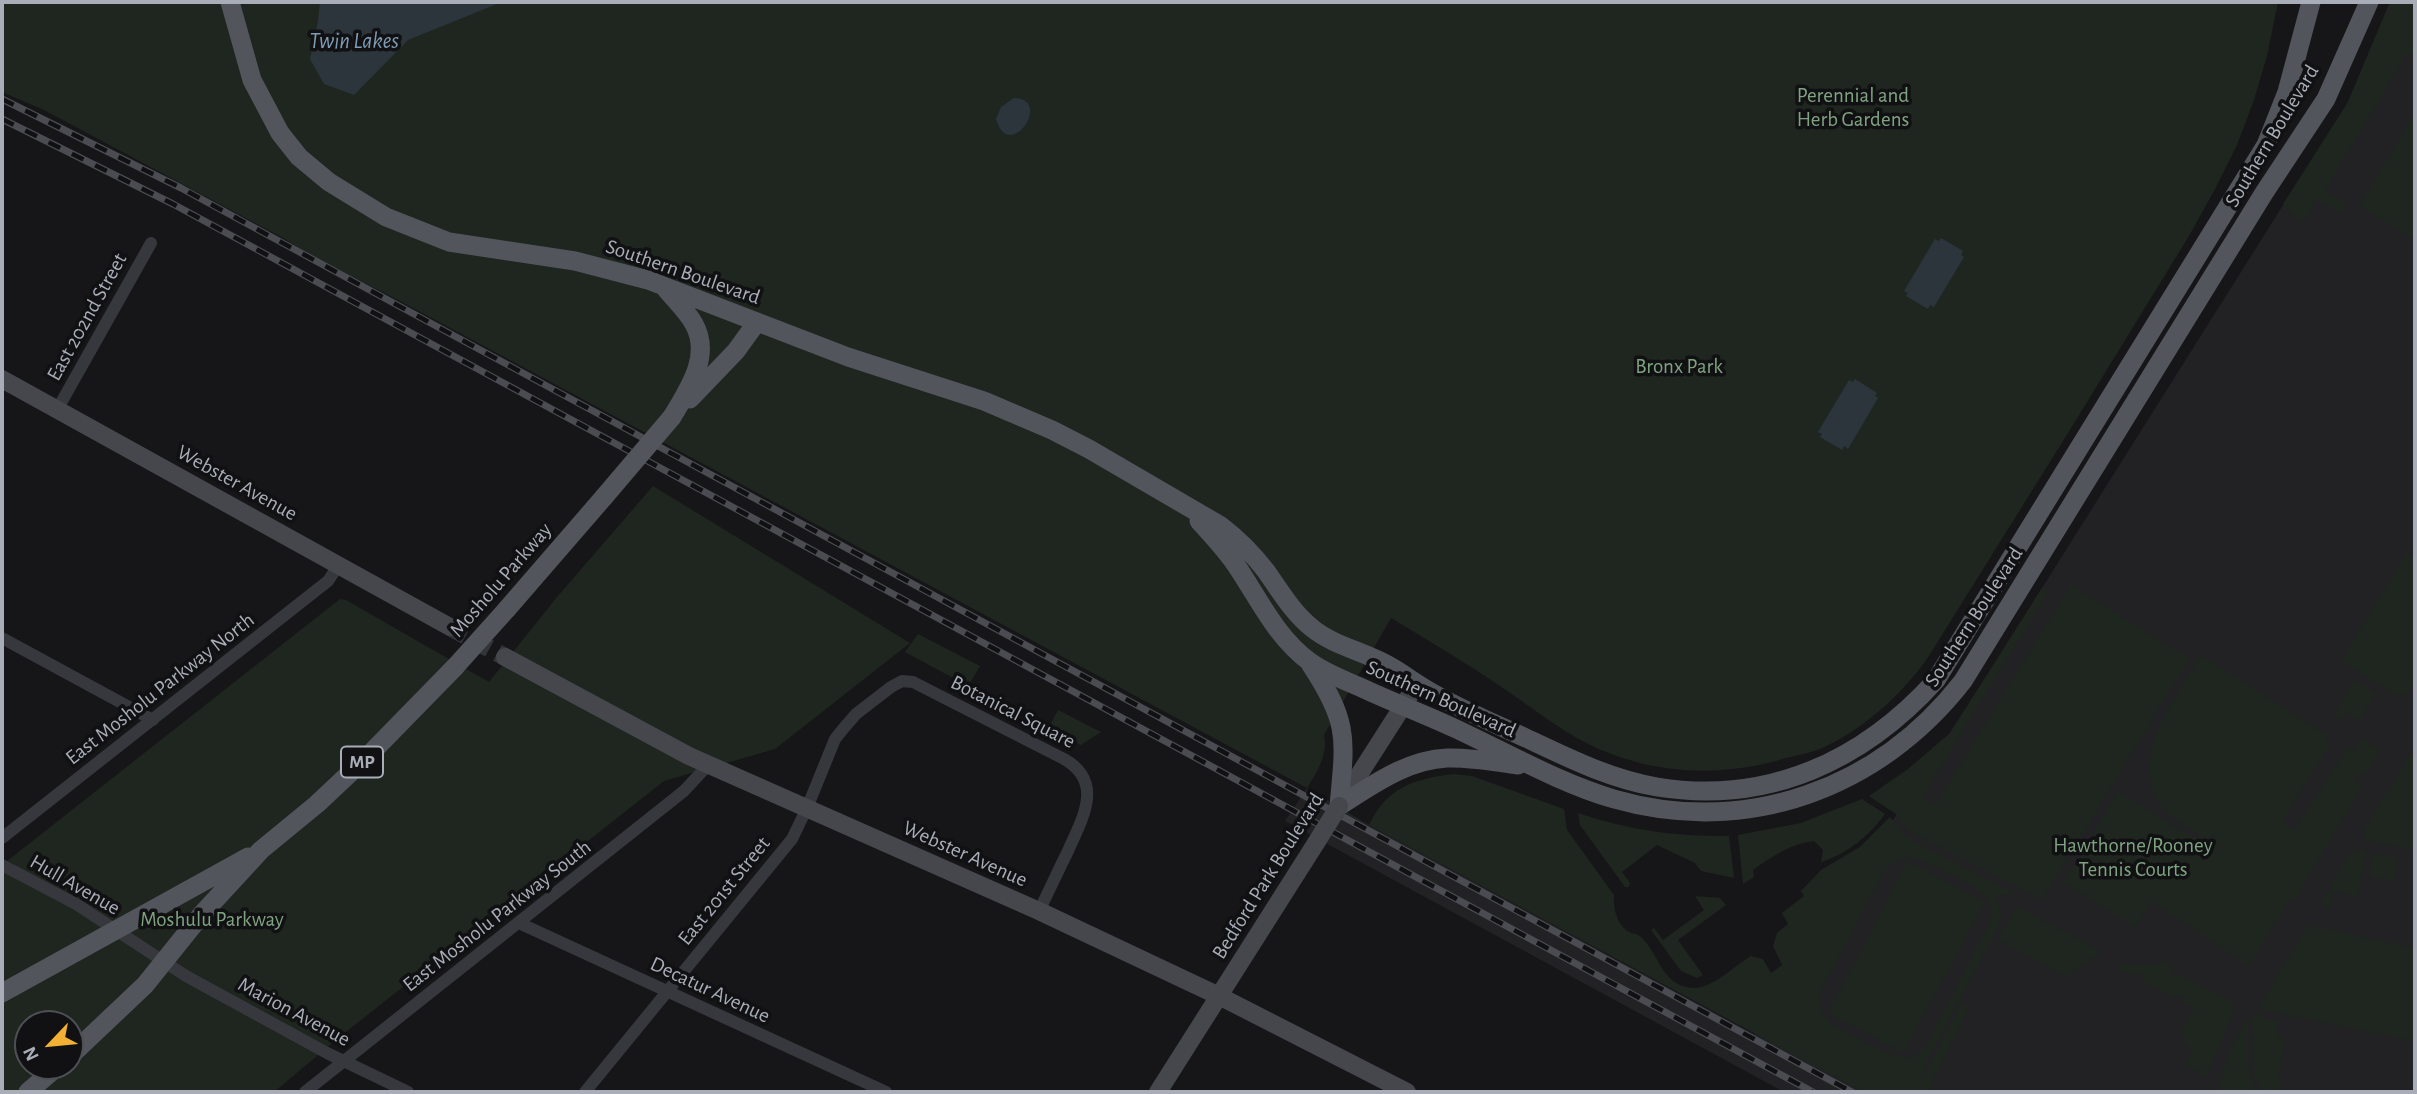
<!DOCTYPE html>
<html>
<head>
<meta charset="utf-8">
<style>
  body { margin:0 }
  #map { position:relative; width:2417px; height:1094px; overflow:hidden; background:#161618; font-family:"Alegreya Sans",sans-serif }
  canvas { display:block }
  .frame { position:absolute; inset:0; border:4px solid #a8adb8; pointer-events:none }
  .north { position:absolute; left:14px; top:1010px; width:70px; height:70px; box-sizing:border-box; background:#111113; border:2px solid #4d4f55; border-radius:50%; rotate:244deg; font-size:19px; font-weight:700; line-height:28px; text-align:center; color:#a8adb8 }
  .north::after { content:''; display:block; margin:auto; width:24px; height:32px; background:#f2b134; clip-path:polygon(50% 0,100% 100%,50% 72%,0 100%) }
</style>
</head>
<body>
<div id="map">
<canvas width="2417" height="1094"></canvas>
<div class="frame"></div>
<div class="north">N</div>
</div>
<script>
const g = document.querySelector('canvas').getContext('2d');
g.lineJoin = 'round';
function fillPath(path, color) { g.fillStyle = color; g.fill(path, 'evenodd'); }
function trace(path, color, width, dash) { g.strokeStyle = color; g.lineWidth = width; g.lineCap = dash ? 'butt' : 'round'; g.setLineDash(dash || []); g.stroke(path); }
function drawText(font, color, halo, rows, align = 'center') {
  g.font = font + ' "Alegreya Sans",sans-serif'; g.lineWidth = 7; g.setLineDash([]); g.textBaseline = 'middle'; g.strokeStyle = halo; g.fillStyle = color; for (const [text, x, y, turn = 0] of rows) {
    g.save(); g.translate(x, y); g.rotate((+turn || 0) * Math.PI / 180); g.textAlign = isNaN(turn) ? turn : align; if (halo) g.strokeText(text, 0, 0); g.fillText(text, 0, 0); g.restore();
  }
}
const built = new Path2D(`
  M 2390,2 L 2415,2 L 2415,1092 L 1784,1092 L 1285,821 L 1307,788 L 1369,825 L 1754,1034 L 1986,677 L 2348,102 Z`);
const green = new Path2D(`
  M 2,2 L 2278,2 L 2267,56 L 2254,100 L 2237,145 L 2214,191 L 2189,236 L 2068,433 L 1927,659 C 1900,696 1864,729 1822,748 C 1811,753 1798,755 1786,758 C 1712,781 1632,773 1565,731 C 1540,715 1516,696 1491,680 C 1458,658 1424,638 1391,618 L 1324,735 C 1328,755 1317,772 1307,788 L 398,300 L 314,257 L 283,238 L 44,110 L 2,92 Z
  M 2390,2 L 2415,2 L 2415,56 L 2408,52 L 2324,191 L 2346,204 L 2340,213 L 2317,199 L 2303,223 L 2283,204 L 2348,102 Z
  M 2415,114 L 2415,240 L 2359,206 Z
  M 653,486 L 910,643 L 775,749 L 664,781 L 342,1035 L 274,1092 L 2,1092 L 2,865 L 340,599 L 346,600 L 489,682 L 557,597 ZM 28,1024 L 70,1024 L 70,1066 L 28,1066 Z
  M 2407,553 L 2415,558 L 2415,681 L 2405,695 L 2397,696 L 2341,661 Z
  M 2071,585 L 2189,659 L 2042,900 L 1909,831 L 1897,815 L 1869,796 L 1908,769 L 1950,733 L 2042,588 L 2048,593 L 1922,797 L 1935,806 Z
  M 918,634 L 980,666 L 968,686 L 905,652 Z
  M 2201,655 L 2325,734 L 2329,746 L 2282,822 L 2295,830 L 2347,748 L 2354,752 L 2362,739 L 2380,750 L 2364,776 L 2359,773 L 2354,780 L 2363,785 L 2294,900 L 2290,898 L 2249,966 L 2152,901 L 2136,927 L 2064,883 L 2118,791 L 2197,840 L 2199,834 C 2192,830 2183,826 2176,820 C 2116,771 2172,705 2201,655 Z
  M 2355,680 L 2376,693 L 2360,720 L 2346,712 L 2341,720 L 2333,716 Z
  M 1058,710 L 1101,732 L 1081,745 L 1049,727 Z
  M 2411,754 L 2415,755 L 2415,850 L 2365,840 L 2364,830 Z
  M 1453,774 L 1472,776 L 1564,809 L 1567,830 L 1614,895 C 1613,907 1616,921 1626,930 C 1630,934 1637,933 1641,937 C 1660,955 1662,987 1694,988 C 1711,989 1736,965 1751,956 L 1763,959 L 1771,973 L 1782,965 L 1773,946 L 1777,933 L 1788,924 L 1782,913 L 1804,896 L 1801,891 L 1821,870 L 1860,847 L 1890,817 L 1906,837 L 2011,891 L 2009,895 L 1999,894 L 1995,896 L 2000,911 L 1999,926 L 1923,1068 L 1927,1071 L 1961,1003 L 1969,1008 L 1927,1092 L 1863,1092 L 1369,825 C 1387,787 1414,779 1453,774 ZM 1906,857 C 1920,857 1977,886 1986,897 C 1991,904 1992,911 1992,919 L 1926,1045 C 1921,1051 1915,1056 1908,1057 C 1893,1060 1833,1028 1824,1016 C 1819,1007 1818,999 1821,990 L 1884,872 L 1894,861 Z
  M 1862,799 L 1885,814 C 1869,836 1847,854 1821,862 L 1823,850 L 1814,841 C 1790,844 1773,856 1753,870 L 1754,877 L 1743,884 L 1738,835 L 1801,823 Z
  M 1578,813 C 1633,831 1672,836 1729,836 L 1734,878 L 1701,871 L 1695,863 L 1657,845 L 1622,872 L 1630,883 L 1629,887 L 1625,887 L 1580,825 Z
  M 2357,850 L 2367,851 L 2357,896 L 2333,891 L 2329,909 L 2320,904 L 2349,855 Z
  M 2373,853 L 2399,858 L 2394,881 L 2369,876 Z
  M 1908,861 L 1985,902 L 1903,1053 L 1828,1013 Z
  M 1695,896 L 1720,898 L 1726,905 L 1678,940 L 1703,975 L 1697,978 L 1681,971 L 1651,930 L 1654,928 L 1663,940 L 1704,910 Z
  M 2018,907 L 2101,951 L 2099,954 L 2066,977 L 1997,939 Z
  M 2308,925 L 2415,948 L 2415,1025 L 2412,1041 L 2258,1009 Z
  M 2163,961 L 2173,966 L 2171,972 L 2232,1001 L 2235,1008 L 2206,1077 L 2185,1065 L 2193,1049 L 2184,1044 L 2187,1038 L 2180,1035 L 2194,1009 L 2183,1003 L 2185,998 L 2176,993 L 2173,998 L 2142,981 L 2144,977 L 2136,972 L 2133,976 L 2122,970 L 2117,971 L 2118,965 L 2160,965 Z
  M 2257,1015 L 2277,1021 L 2277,1037 L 2285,1039 L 2278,1079 L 2282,1081 L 2279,1092 L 2262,1092 L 2254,1074 L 2252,1020 Z
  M 2248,1016 L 2248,1067 L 2256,1092 L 2217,1092 L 2229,1053 Z`);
const water = new Path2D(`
  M 320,2 L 502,2 L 408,40 L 354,95 L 324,84 L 310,59 L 318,21 Z
  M 1014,98 C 1054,99 1009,164 996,119 L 1001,107 Z
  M 1941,238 L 1963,251 L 1961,255 L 1964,257 L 1934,307 L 1930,305 L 1928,309 L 1906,296 L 1908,293 L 1904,291 L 1935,239 L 1939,241 Z
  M 1855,379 L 1877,393 L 1875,396 L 1878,398 L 1848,449 L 1844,446 L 1842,450 L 1820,437 L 1822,434 L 1818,432 L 1849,380 L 1853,382 Z`);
const secondaryTunnel = new Path2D(`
  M 450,627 L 505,657`);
const street = new Path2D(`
  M 57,410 L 151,243
  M 2,638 L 153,720
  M 2,838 L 314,592 L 328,581 L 338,566
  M 2,865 L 76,904 L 186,976 L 327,1053 L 408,1092
  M 519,923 L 886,1092
  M 305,1092 L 684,791 L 708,765
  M 585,1092 L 792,839 L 807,808 L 835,739 L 843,729 L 856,714 L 891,687 L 902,681 L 913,682 L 1064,759 C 1105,782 1082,819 1068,851 C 1058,871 1049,891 1039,911`);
const secondary = new Path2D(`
  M 2,379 L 450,627
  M 505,657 L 689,756 L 1039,911 L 1219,996 L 1407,1092
  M 1339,806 L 1417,684
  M 1158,1092 L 1316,843`);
const primary = new Path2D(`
  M 230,2 L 252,80 L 280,133 L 299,157 L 329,182 L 386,217 L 449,242 L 575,261 L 648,280 L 848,357 L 984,401 L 1052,430 L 1089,449 L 1221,526 C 1238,539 1253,554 1266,571 C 1280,591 1293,613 1312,628 C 1335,647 1368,652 1393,668 C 1408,677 1422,688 1438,696 C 1467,712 1498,725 1528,739 C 1570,759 1611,779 1657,787 C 1768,805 1863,761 1936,680 L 2266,145 L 2287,92 L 2311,2
  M 666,289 C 675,300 687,311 694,324 C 712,356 688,390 672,417
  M 690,399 L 736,351 L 757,322
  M 1199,521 C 1212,535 1225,549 1236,565 C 1259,599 1276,637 1310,662 C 1325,673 1344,680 1362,688 C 1392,702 1424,714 1454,728 C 1506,752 1559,783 1614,799 C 1747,837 1879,789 1963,681 L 2264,193 L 2326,99 L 2369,2
  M 507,609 L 604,497
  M 1311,665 C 1350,724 1345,739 1339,806
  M 1339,806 C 1373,785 1406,760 1447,758 C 1471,757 1495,762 1518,765
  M 2,993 L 248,857
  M 70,1056 L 145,985 L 202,914 L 261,850 L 317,804 L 367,757 L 455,667
  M 28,1092 L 58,1066`);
const rail = new Path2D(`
  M 2,99 L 181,188 L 1852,1092
  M 2,119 L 173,204 L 1813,1092`);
const secondaryBridge = new Path2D(`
  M 1316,843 L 1339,806`);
const primaryBridge = new Path2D(`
  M 604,497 L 672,417
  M 455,667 L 507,609`);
const shields = [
  [362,762,42]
];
const shieldNames = [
  ["MP",362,762]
];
const parkNames = [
  ["Perennial and",1853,96],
  ["Herb Gardens",1853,120],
  ["Bronx Park",1679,367],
  ["Hawthorne/Rooney",2133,846],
  ["Tennis Courts",2133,870],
  ["Moshulu Parkway",212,920]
];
const streetNames = [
  ["Southern Boulevard",2272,136,-59],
  ["Southern Boulevard",683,272,19],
  ["East 202nd Street",87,317,-61],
  ["Webster Avenue",237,483,29],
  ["Mosholu Parkway",501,580,-49],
  ["Southern Boulevard",1974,617,-57],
  ["East Mosholu Parkway North",160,689,-38],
  ["Southern Boulevard",1441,699,24],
  ["Botanical Square",1013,712,27],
  ["Webster Avenue",965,854,24],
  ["Bedford Park Boulevard",1268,876,-58],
  ["Hull Avenue",75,885,30],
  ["East 201st Street",724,891,-51],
  ["East Mosholu Parkway South",497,916,-38],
  ["Decatur Avenue",710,990,25],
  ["Marion Avenue",294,1012,28]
];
const waterNames = [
  ["Twin Lakes",354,41]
];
fillPath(built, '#222225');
fillPath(green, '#1e261f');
fillPath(water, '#2c353c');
trace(secondaryTunnel, '#333438', 18, [18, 9]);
trace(street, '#37383d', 12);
trace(secondary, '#45474d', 18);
trace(primary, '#53555c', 19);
trace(rail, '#4a4c52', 7);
trace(rail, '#111113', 4.5, [13]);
trace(secondaryBridge, '#45474d', 18);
trace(primaryBridge, '#53555c', 19);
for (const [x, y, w] of shields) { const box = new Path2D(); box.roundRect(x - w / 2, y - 15.5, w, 31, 5); g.fillStyle = '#111113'; g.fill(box); trace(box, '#a8adb8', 2); }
drawText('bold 19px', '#a8adb8', null, shieldNames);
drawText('21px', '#7fa381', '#111113', parkNames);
drawText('21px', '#a8adb8', '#111113', streetNames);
drawText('italic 23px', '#7f9bb3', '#111113', waterNames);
</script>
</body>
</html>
